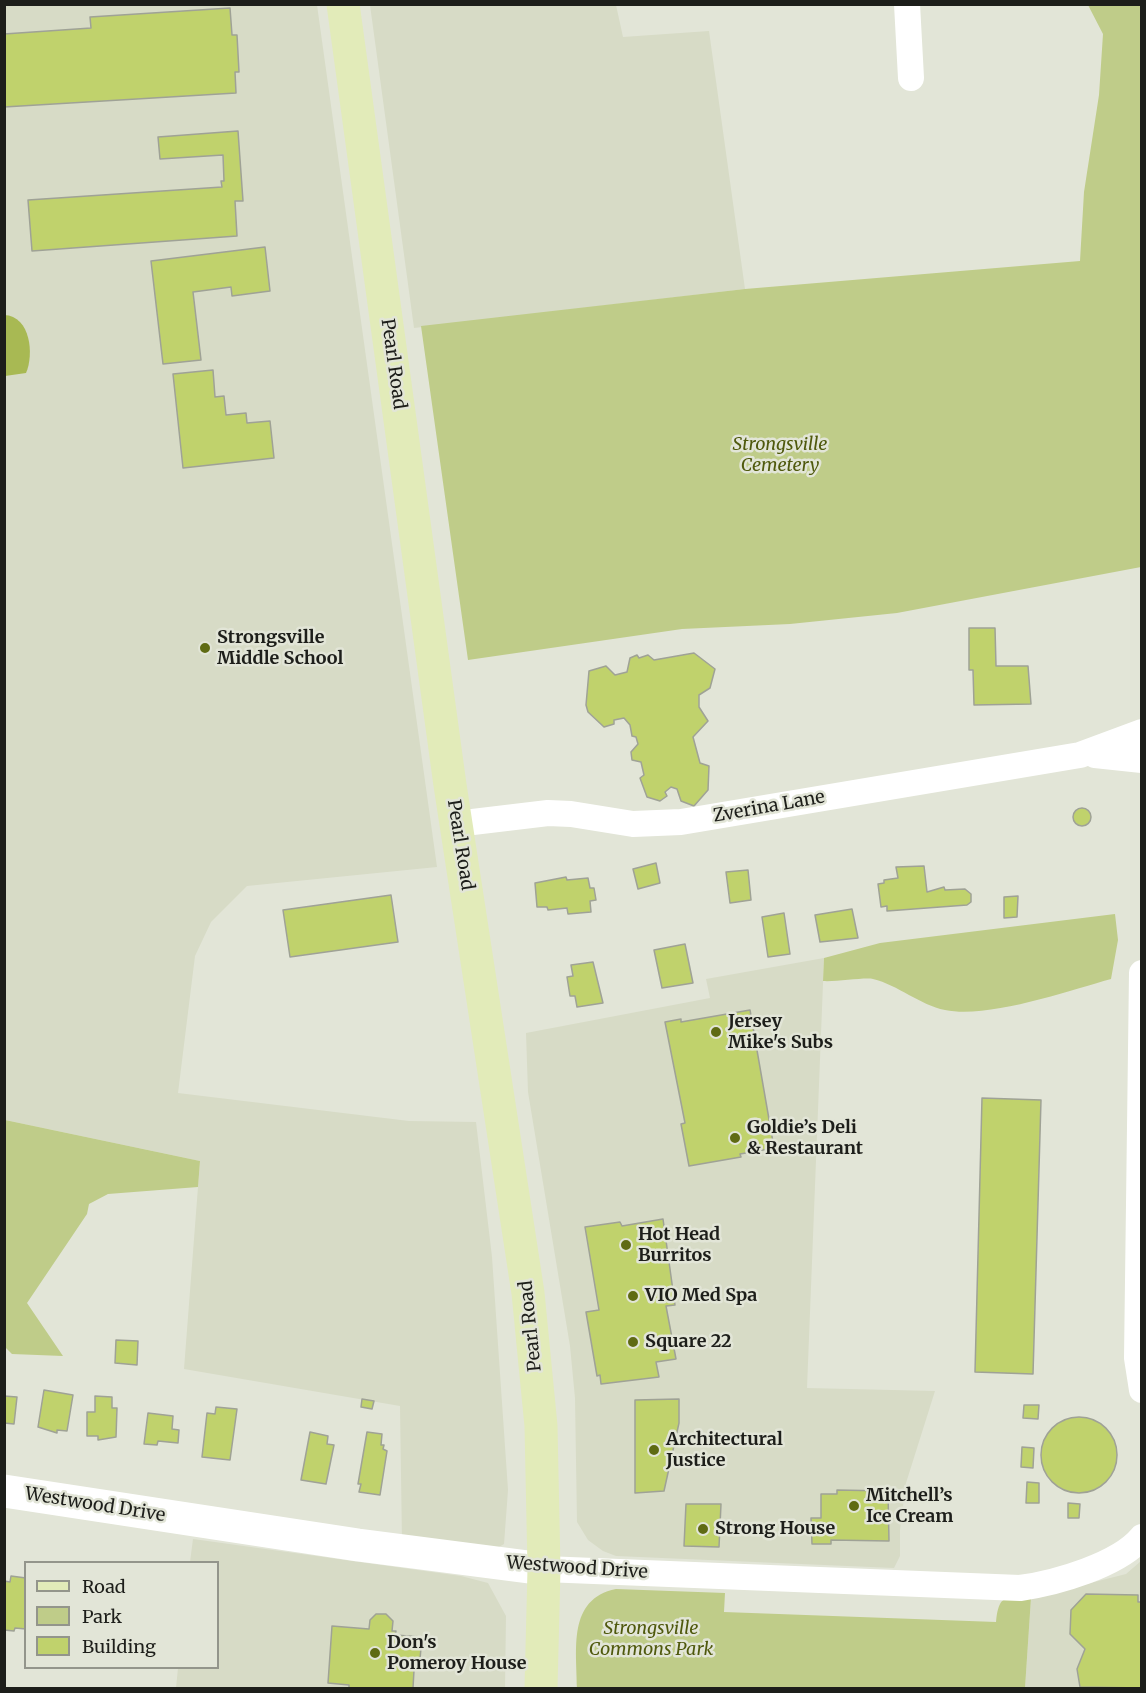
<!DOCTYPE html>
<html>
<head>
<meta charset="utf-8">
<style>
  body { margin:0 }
  #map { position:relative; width:1146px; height:1693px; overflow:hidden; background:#e2e5d7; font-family:Merriweather,serif }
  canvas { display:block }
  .frame { position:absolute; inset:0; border:6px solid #1d1e1a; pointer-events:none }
  .legend { position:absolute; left:24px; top:1561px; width:195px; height:108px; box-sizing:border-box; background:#e2e5d7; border:2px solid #93958b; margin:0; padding:8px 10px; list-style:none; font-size:18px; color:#1d1e1a }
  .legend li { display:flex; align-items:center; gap:12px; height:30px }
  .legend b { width:30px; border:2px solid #93958b }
</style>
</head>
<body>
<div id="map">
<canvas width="1146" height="1693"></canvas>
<div class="frame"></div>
<ul class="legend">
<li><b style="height:8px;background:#e2ebb9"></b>Road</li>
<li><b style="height:16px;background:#bfcc89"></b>Park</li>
<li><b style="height:16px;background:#c0d26c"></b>Building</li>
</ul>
</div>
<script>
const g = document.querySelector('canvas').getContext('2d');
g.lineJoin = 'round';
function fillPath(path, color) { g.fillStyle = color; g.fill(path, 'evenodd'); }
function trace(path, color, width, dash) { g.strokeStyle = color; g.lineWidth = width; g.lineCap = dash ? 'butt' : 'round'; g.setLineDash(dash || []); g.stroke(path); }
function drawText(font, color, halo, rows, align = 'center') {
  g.font = font + ' Merriweather,serif'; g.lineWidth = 5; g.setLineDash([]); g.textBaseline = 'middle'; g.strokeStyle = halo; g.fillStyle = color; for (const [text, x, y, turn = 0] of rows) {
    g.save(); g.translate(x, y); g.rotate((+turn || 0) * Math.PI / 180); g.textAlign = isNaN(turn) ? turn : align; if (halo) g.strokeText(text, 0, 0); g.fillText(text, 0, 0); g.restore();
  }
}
const built = new Path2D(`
  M 5,5 L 317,5 L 437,867 L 247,886 L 211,922 L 195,956 L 178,1093 L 409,1121 L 476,1122 L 492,1257 L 508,1490 L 504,1544 L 492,1551 L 402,1542 L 400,1406 L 184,1369 L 200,1161 L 5,1120 Z
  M 370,5 L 616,5 L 623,37 L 709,31 L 745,289 L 414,328 Z
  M 824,958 L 807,1388 L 935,1391 L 906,1483 L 900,1530 L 900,1556 L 894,1568 L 616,1556 L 603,1551 L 588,1540 L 577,1522 L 575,1398 L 570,1346 L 528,1092 L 526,1033 L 710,998 L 706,979 Z
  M 193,1539 L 461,1576 L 488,1583 L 506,1616 L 505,1688 L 176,1688 L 178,1668 L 218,1668 L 218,1562 L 190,1562 Z
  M 1141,1561 L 1141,1688 L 1025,1688 L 1031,1598 L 1126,1574 Z`);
const green = new Path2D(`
  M 1088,5 L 1141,5 L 1141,567 L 897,613 L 790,624 L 682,629 L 468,660 L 421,326 L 745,289 L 1080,261 L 1084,192 L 1099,95 L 1103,34 Z
  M 1115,914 L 1118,940 L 1111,979 C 1067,991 988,1019 945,1010 C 920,1005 898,985 873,979 C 866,977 836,982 823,981 L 824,958 L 880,943 Z
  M 5,1120 L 200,1161 L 198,1187 L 108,1194 L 89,1204 L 87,1214 L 27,1303 L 63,1356 L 12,1354 L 5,1347 Z
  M 616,1589 L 725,1593 L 724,1612 L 996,1622 C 999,1593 1005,1598 1031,1598 L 1025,1688 L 577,1688 C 577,1650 567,1599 616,1589 Z`);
const water = new Path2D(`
  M 4,315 C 31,316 34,355 26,373 L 5,376 Z`);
const building = new Path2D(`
  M 230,8 L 232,35 L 237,35 L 239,72 L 235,72 L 236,93 L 4,107 L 4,34 L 91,28 L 90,17 Z
  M 238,131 L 243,201 L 235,201 L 237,236 L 32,251 L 28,200 L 222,187 L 221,181 L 224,181 L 223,155 L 160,159 L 158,137 Z
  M 265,247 L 270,291 L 232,296 L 231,287 L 193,292 L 201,360 L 163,364 L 151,261 Z
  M 213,370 L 215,397 L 224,396 L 226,415 L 246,413 L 247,423 L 270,421 L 274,458 L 183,468 L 173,374 Z
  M 969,628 L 995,628 L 996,666 L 1028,666 L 1031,704 L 974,705 L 973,670 L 969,670 Z
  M 694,653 L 715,669 L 710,688 L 699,695 L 699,707 L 708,721 L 693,737 L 700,763 L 709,766 L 708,790 L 694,806 L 681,801 L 677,789 L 671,787 L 665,792 L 667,796 L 660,801 L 647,797 L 640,778 L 644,775 L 641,762 L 632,760 L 631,752 L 638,744 L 636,737 L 632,736 L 630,725 L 624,718 L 614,720 L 614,724 L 604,727 L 588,712 L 586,705 L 589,671 L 606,666 L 615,675 L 627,672 L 630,658 L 637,655 L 639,658 L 648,655 L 654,660 Z
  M1073 817a9 9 0 1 1 18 0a9 9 0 1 1-18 0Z
  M 656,863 L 660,883 L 638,889 L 633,869 Z
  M 924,866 L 927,892 L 944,887 L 945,890 L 965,889 L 971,894 L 971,902 L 967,905 L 887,911 L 887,906 L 881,907 L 878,884 L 884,883 L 884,880 L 898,878 L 896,867 Z
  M 748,870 L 751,900 L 730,903 L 726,872 Z
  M 566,877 L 567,880 L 588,878 L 590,888 L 594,888 L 596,900 L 590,901 L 591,912 L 568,914 L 567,908 L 548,910 L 547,907 L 537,907 L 535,883 Z
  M 391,895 L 398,942 L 290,957 L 283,910 Z
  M 1018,896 L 1017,917 L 1004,918 L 1004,897 Z
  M 852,909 L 858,938 L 820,942 L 815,915 Z
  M 784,913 L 790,954 L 768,957 L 762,917 Z
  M 685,944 L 693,983 L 662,988 L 654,950 Z
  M 593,962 L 603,1003 L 577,1007 L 575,996 L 570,996 L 567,977 L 573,976 L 571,965 Z
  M 750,1010 L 774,1148 L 740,1154 L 741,1157 L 689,1166 L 681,1124 L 685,1123 L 665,1022 L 681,1019 L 681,1022 Z
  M 982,1098 L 1041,1100 L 1033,1374 L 975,1372 Z
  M 663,1219 L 675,1305 L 666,1306 L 676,1359 L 656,1362 L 659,1377 L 601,1384 L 600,1375 L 597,1376 L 586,1312 L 599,1310 L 585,1227 L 620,1222 L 622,1226 Z
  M 116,1340 L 138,1341 L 137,1365 L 115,1363 Z
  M 44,1390 L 73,1395 L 67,1431 L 57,1430 L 57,1433 L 38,1427 Z
  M 4,1396 L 17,1397 L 14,1424 L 4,1423 Z
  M 95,1396 L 112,1397 L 112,1408 L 117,1408 L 116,1437 L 98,1440 L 98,1436 L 87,1436 L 87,1412 L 95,1412 Z
  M 362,1399 L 374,1401 L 372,1409 L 361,1407 Z
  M 679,1399 L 679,1423 L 664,1491 L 635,1493 L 635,1400 Z
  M 1024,1405 L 1039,1405 L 1038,1419 L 1023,1418 Z
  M 216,1407 L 237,1409 L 230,1460 L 202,1457 L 207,1413 L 215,1414 Z
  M 148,1413 L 173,1416 L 172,1429 L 179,1430 L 178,1443 L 158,1441 L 157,1445 L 144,1444 Z
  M1041 1455a38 38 0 1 1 76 0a38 38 0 1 1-76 0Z
  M 310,1432 L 328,1436 L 327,1444 L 334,1445 L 326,1484 L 301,1480 Z
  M 367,1432 L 382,1434 L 381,1445 L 384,1445 L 383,1449 L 387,1451 L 380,1495 L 359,1492 L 361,1484 L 358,1484 Z
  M 1022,1447 L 1034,1448 L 1033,1468 L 1021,1467 Z
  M 1027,1482 L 1039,1483 L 1039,1503 L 1026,1503 Z
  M 837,1490 L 888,1491 L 889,1541 L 831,1540 L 831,1544 L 812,1544 L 811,1518 L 821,1518 L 821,1494 L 837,1494 Z
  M 1068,1503 L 1080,1504 L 1079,1518 L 1068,1518 Z
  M 686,1504 L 721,1504 L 719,1547 L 684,1546 Z
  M 11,1576 L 26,1578 L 26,1629 L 15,1628 L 14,1631 L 4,1630 L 4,1581 L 10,1582 Z
  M 1086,1594 L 1138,1595 L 1138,1602 L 1142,1602 L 1142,1688 L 1080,1687 L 1077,1669 L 1085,1649 L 1070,1634 L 1071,1610 Z
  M 376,1614 L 386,1614 L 393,1621 L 392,1631 L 396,1631 L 395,1635 L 422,1637 L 419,1670 L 414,1670 L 413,1688 L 349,1688 L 349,1685 L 328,1683 L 332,1626 L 369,1629 L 370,1620 Z`);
const street = new Path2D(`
  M 907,4 L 911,78
  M 1095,755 L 1142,760
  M 456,824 L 548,813 L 571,814 L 633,824 L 681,822 L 1080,755 L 1142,732
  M 1142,973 L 1137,1358 L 1142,1390
  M 544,1569 L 1020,1588 C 1056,1583 1119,1565 1142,1537`);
const secondary = new Path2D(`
  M 4,1491 L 358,1545 L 544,1569`);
const primary = new Path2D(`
  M 343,4 L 450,785 L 528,1293 L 541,1426 L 544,1569 L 541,1688`);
const markers = [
  [205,648,6,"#5f6b13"],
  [716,1032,6,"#5f6b13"],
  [735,1138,6,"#5f6b13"],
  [626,1245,6,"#5f6b13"],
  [633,1296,6,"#5f6b13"],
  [633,1342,6,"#5f6b13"],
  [654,1450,6,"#5f6b13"],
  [854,1506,6,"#5f6b13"],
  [703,1529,6,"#5f6b13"],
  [375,1653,6,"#5f6b13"]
];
const streetNames = [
  ["Pearl Road",393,364,82],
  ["Zverina Lane",769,807,-10],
  ["Pearl Road",460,845,81],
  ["Pearl Road",531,1326,-96],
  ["Westwood Drive",95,1505,9],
  ["Westwood Drive",577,1568,4]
];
const parkNames = [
  ["Strongsville",780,445],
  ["Cemetery",780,466],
  ["Strongsville",651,1629],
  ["Commons Park",651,1650]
];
const poiNames = [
  ["Strongsville",217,638],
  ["Middle School",217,659],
  ["Jersey",728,1022],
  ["Mike's Subs",728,1043],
  ["Goldie’s Deli",747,1128],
  ["& Restaurant",747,1149],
  ["Hot Head",638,1235],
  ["Burritos",638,1256],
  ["VIO Med Spa",645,1296],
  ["Square 22",645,1342],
  ["Architectural",666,1440],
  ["Justice",666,1461],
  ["Mitchell’s",866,1496],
  ["Ice Cream",866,1517],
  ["Strong House",715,1529],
  ["Don's",387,1643],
  ["Pomeroy House",387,1664]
];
fillPath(built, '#d7dbc6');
fillPath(green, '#bfcc89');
fillPath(water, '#a8b953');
fillPath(building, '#c0d26c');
trace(building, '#9fa296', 1.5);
trace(street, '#fff', 26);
trace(secondary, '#fff', 33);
trace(primary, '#e2ebb9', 33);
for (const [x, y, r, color] of markers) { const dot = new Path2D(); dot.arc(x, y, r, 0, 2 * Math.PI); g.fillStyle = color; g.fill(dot); trace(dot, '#e2e5d7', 2); }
drawText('18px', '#1d1e1a', '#e2e5d7', streetNames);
drawText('italic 18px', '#4f590d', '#e2e5d7', parkNames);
drawText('bold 18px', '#1d1e1a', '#e2e5d7', poiNames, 'left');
</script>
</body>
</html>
